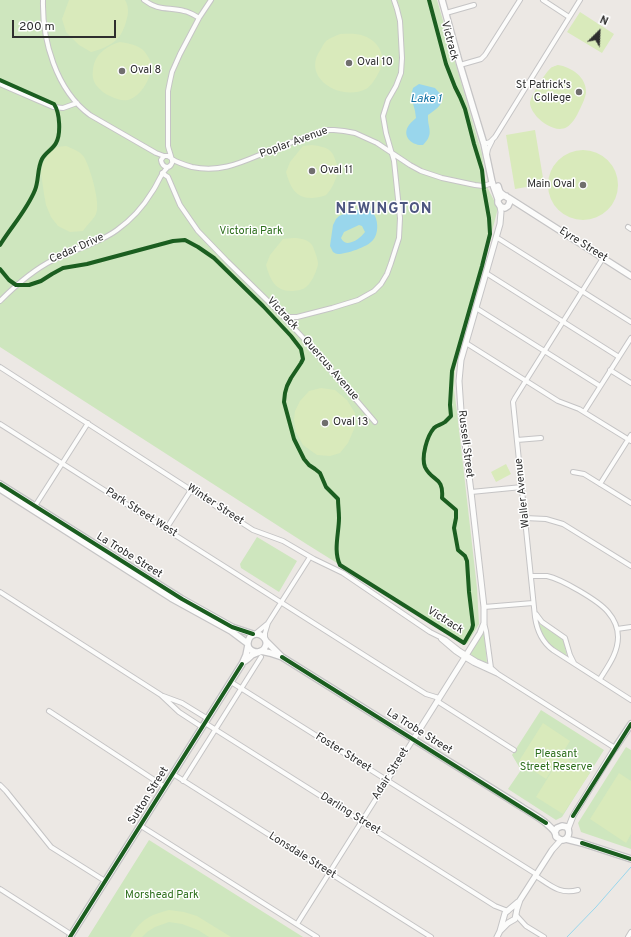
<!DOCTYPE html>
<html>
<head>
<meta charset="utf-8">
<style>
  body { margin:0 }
  #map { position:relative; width:631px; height:937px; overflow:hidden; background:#ece8e4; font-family:Overpass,sans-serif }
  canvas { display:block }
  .north { position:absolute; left:579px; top:12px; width:40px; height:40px; -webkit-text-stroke:3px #fff; paint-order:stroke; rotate:24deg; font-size:11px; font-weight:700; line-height:16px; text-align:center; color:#2e2e2e }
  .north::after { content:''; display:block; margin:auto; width:14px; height:18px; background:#2e2e2e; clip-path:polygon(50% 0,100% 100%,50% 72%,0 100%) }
  .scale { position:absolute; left:12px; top:20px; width:104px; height:18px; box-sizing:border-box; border:2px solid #2e2e2e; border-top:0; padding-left:5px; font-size:12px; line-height:14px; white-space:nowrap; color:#2e2e2e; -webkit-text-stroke:3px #fff; paint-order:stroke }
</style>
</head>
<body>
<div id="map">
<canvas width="631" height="937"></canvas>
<div class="north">N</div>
<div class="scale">200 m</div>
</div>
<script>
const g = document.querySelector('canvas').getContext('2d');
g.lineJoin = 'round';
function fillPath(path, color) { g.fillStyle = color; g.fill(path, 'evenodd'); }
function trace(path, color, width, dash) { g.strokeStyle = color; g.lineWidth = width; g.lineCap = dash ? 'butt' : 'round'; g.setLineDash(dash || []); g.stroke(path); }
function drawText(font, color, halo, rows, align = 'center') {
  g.font = font + ' Overpass,sans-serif'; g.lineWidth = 3; g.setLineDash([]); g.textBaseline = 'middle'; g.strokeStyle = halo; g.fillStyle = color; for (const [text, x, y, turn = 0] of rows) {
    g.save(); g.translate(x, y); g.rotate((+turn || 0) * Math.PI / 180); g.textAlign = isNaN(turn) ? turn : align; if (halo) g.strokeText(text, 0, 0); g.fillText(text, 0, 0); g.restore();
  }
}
const green = new Path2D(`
  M 0,0 L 437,0 L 482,154 L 486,185 L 498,208 L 488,247 L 455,369 L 454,390 L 457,412 L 477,588 L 479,624 L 467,644 L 308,545 L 0,347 Z
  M 257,537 L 297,561 L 279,592 L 241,568 L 240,564 Z
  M 538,623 L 563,639 L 567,656 L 566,657 C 551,646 543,642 538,624 Z
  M 484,632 L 487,663 L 486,664 L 473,657 L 471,654 L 471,651 Z
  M 541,710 L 604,750 L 562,817 L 556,820 L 508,789 L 521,770 L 512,755 Z
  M 626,747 L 631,750 L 631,849 L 581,832 L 578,823 Z
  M 149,840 L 303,937 L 88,937 Z`);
const pitch = new Path2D(`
  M 69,0 L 125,0 C 128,5 129,12 127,18 C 126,22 125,26 123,30 C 118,43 103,49 91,52 L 79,45 L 66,32 L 62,19 Z
  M 580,12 L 614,34 L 602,53 L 567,32 Z
  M 340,34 C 348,34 356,33 364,36 C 379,41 388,58 379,72 C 376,78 371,86 366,89 C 340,102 300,77 321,49 C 323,45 325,41 329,39 C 332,37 336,36 340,34 Z
  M 120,42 C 128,43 137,45 143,50 C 146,53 150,59 151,63 C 153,76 141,97 128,100 C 122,101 116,99 110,96 C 105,94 100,90 96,85 C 93,80 92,76 93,70 C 94,55 106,46 120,42 Z
  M 558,65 C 571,67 587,77 586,93 C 585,99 581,107 578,113 C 576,117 572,124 567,127 C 557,133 544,124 537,117 C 534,113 530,108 530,103 C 530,97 546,71 552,67 C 553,67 557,65 558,65 Z
  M 535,130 L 544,184 L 515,189 L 506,135 Z
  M 312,145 C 319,146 328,147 332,153 C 334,155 338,167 338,170 C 338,176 331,191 326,195 C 322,197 315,198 311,198 C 295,198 290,186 286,172 L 290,162 L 303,146 Z
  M 66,146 C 73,149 80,151 84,157 C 90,167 101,204 96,214 C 94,219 86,226 83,231 L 70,232 L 58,226 L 51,217 L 46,205 L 44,194 L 41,173 L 43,163 L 49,153 L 57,147 Z
  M548 185a35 35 0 1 1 70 0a35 35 0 1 1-70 0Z
  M 293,238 C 299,238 308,239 312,245 C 314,248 318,260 318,263 C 318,269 311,284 306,287 C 303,290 295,291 291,291 C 275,291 270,279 266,265 L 270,255 L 283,239 Z
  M 321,388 L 335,390 L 347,400 L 355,413 L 355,427 L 348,443 L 340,453 L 330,456 L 317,455 L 303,445 L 296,432 L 294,420 L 295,411 L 300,401 L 309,391 Z
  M 506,464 L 511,474 L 496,482 L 491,472 Z
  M 543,723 L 570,741 L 546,779 L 519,761 Z
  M 562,755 L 590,773 L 563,814 L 536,797 Z
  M 619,773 L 631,781 L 631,834 L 626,843 L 590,819 Z
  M 169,910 L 184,912 L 197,916 L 231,937 L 209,937 L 198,930 L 182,924 L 169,922 L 155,927 L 147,932 L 142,937 L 130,937 C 141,920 149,915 169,910 Z`);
const water = new Path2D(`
  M 419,84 L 435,88 L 443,97 C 441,107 436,109 428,115 C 427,128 435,133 423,145 C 412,146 401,136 409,125 C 411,122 414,120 416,118 L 415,111 L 411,96 L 413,88 Z
  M 359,208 C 363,209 368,209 371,211 C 379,217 379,234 373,240 C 368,247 346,254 338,254 C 336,254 335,253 333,252 L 330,246 L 333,225 L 336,219 L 339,216 L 353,210 L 355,212 ZM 359,225 L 362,226 L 365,232 C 360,239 346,249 341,238 L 344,232 Z`);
const stream = new Path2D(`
  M 567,937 L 596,907 L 631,867`);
const minor = new Path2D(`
  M 43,0 C 42,40 56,90 90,115 L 156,153 L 164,156
  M 144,0 C 158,11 169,7 184,11 C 190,12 194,15 199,18
  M 543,0 L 569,17
  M 446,13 L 474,5
  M 460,65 L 481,59 L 485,55 L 520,0
  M 0,84 L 53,107 L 63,108 L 77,103
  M 484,144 L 490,142 L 495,137 L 580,0
  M 487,154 L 488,149 L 492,141
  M 171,158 L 168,156 L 164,156 L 161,160 C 162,167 169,170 172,163 C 173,160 169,151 168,146 L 168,91 L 170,81 L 172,72 L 180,54 L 199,18 L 211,0
  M 172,159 C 178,163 185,165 192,167 C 222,173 242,162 269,151 C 285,145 300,139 316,133 L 328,130 L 334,130 L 344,131 L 355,133 L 377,143 L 410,165 L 421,171 L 442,178 L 475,185 L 483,186 L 493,183
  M 162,173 L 168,177 L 180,205 L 198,231 L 227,261 L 278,311 L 306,341 L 375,422
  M 628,227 L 631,229
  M 496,237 L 631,322
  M 603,258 L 515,398 L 513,402 L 535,617 C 537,631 542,642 553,650 L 631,700
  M 486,273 L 619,357
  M 0,301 C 16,285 33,270 53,260 C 74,249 98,244 117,230 C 131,220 143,207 152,192 C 158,184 160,174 168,167
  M 476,308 L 600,386
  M 278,311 L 289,317 L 297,317 L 332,308 L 358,300 L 374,291 L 381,284 L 387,274 L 391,263 L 399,238 L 400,218 L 394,161 L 386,133 L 383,116 L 388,100 L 396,86 L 401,73 L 402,58 L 400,21 L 397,9 L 394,0
  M 466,343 L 558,401 L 579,409 L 631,441
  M 0,367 L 253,530 L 283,541 L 314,559 L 343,573 L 430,632 L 446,640 L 460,651 L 476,661 L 490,667 L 498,674
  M 610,370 L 631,383
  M 584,412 L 631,338
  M 0,424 L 386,669 L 426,694 L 439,698
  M 517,440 L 541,438
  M 573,472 L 584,474 L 631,503
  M 600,484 L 631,435
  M 471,492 L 522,487
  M 35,506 L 88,423
  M 525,518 L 546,519 L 563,524 L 631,566
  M 166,529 L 191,490
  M 531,576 C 536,576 542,576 547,576 C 561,579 598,600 608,612 C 614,619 618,628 618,637 C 618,653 608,666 600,679
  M 0,592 L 161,695 L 179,712 L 202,727
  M 484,607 L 533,603
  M 536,614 L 542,622 L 565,638 L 570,655 L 574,663
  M 484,623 L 486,631 L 491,668
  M 617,629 L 631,627
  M 255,634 L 267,624
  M 265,639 L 265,633 L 268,623 L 310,557
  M 441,639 L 455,651 L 464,657 L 474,663 L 498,674 L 615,748
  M 231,682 L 536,874
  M 163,696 L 182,703 L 208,719
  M 437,701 L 514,750
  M 49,711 L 165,787
  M 205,723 L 495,906 L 508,911
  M 173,774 L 431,937
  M 183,781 L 261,657
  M 0,785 L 6,791 L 51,847 L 105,881
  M 141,826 L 317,937
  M 536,876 C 550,885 560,895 578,890
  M 0,889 L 72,935
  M 516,915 L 526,926 L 544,937
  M 297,924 L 413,740
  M 628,937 L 631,932`);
const tertiary = new Path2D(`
  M 413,740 L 480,633 L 484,623 L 484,607 L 471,492 L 461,411 L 459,381 L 461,360 L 486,273 L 500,224 L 501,212 L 500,206
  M 568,829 L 573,816 L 615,748
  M 500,931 L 508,923 L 515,919 L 517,909 L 520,900 L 552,850 L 561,840
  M 497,937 L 500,931 L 505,913 L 518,902`);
const secondary = new Path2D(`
  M 442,0 L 460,65 L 484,144 L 492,182 L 498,199
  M 498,186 C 499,189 499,191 501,193 C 506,198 513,197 508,206 L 505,208 L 501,207 L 498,203 L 498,199 L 502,196 L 506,196
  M 509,198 L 631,276
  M 0,484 L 182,599 L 232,627 L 253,634
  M 0,489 L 171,598 L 231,631 L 247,643
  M 266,641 L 281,656
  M 261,651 L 270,653 L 282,657 L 520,806 C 529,812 539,817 547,824 C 549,826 554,830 555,833 C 557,836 554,836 558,838 C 565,844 572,835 567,827 L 562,826 L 557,828 L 555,832
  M 245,661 C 248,659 250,657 252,655 C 256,653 261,652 264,649 C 271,640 259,629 250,637 C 245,645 249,652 258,652
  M 615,748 L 631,724
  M 566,839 L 582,843 L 631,859
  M 70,937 L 242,664 L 246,655 L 248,645`);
const cycleway = new Path2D(`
  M 0,80 L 54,104 C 60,113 61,134 56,143 C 53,149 45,153 42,159 C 37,169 39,180 35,190 C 27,210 11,227 0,245
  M 0,269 L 9,280 L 16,285 L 29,285 L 41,281 L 52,274 L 63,268 L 87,264 L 173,241 L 185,240 L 198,247 L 214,258 L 263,306 L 291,336 L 301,349 L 303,359 L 301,363 L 291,378 L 287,386 L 285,393 L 284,402 L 294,439 L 304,459 L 309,465 L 315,469 L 320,473 L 326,487 L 338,499 C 338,505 339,511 339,518 C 339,533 333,551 340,565 L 464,643 L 472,629 L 473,625 L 469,592 L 467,561 L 465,556 L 458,550 L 454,528 L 456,518 L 456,510 L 442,498 C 444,476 432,482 425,467 C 421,457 427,436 434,428 C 437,425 441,425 445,422 C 447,420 449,418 451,416 L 450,405 L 452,371 L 482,266 L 490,234 L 489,218 L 484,190 L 482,170 L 474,144 L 465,109 L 460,97 L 455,87 L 446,64 L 429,0
  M 0,484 L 182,599 L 232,627 L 253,634
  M 282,657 L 546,823
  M 573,816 L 631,724
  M 582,843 L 631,859
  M 70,937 L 242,664`);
const markers = [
  [349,63,4,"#706f6e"],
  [122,71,4,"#706f6e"],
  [579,92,4,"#706f6e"],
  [312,171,4,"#706f6e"],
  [583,185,4,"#706f6e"],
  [325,423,4,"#706f6e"]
];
const streetNames = [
  ["Victrack",449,41,75],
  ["Poplar Avenue",294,143,-20],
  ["Eyre Street",583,245,32],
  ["Cedar Drive",77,249,-24],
  ["Victrack",282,314,47],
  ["Quercus Avenue",330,369,49],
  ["Russell Street",465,444,83],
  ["Waller Avenue",523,493,-96],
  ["Winter Street",215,505,33],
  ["Park Street West",141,513,32],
  ["La Trobe Street",129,556,32],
  ["Victrack",445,621,32],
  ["La Trobe Street",419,732,32],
  ["Foster Street",343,753,32],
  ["Adair Street",391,774,-58],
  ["Sutton Street",149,796,-58],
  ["Darling Street",350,814,32],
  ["Lonsdale Street",302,856,32]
];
const poiNames = [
  ["Oval 10",357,63],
  ["Oval 8",130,71],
  ["St Patrick's",571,86,"right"],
  ["College",571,99,"right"],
  ["Oval 11",320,171],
  ["Main Oval",575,185,"right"],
  ["Oval 13",333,423]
];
const parkNames = [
  ["Victoria Park",251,232],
  ["Pleasant",556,755],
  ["Street Reserve",556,768],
  ["Morshead Park",162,896]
];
const waterNames = [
  ["Lake 1",426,100]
];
const districtNames = [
  ["NEWINGTON",384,210]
];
fillPath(green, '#cee6be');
fillPath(pitch, '#d9eabb');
fillPath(water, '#99d6ec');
trace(stream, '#99d6ec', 1);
trace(minor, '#c5c4c5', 6);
trace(tertiary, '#c5c4c5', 7);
trace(secondary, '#c5c4c5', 8);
trace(minor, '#fcfcfb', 4);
trace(tertiary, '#fcfcfb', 5);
trace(secondary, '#fcfcfb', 5.5);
trace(cycleway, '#1b5e20', 4);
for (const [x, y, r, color] of markers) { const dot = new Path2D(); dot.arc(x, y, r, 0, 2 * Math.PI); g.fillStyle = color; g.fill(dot); trace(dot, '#fff', 1.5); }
drawText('11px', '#2e2e2e', '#fff', streetNames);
drawText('11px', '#2e2e2e', '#fff', poiNames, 'left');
drawText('11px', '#2c6e1b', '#fff', parkNames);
drawText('italic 12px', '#0d6fa3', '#fff', waterNames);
g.letterSpacing = '1px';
drawText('bold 15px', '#4d5680', '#fff', districtNames);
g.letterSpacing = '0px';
</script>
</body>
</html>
